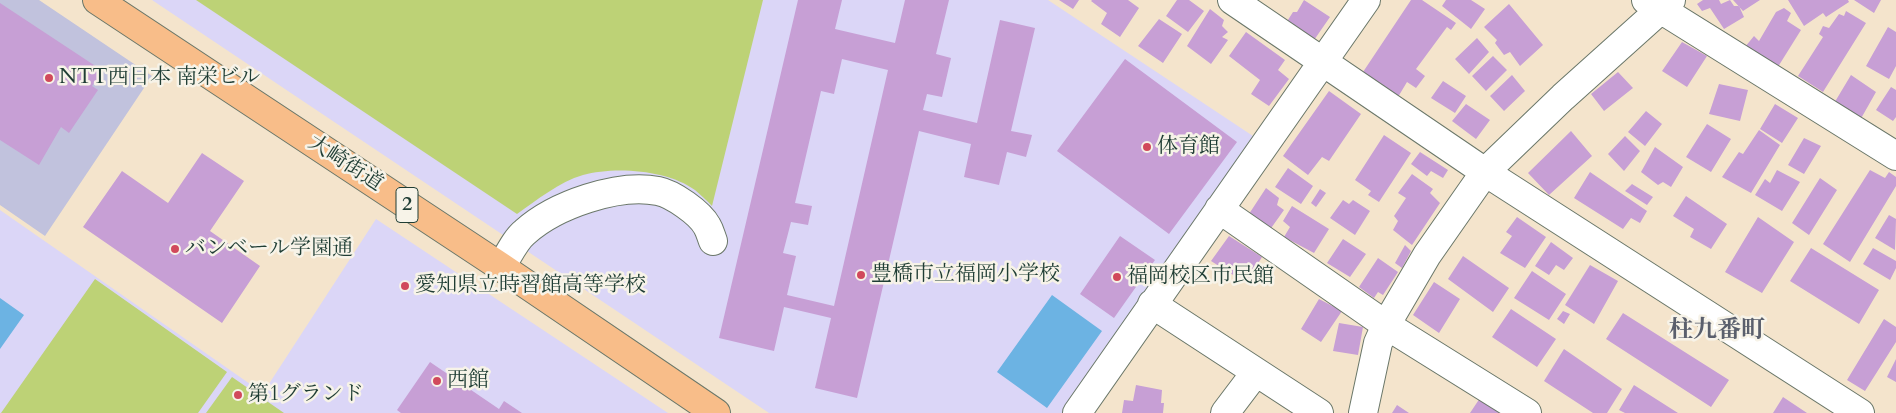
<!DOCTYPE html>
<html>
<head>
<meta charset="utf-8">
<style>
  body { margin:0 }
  canvas { display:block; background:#f4e4cc }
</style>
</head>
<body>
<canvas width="1896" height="413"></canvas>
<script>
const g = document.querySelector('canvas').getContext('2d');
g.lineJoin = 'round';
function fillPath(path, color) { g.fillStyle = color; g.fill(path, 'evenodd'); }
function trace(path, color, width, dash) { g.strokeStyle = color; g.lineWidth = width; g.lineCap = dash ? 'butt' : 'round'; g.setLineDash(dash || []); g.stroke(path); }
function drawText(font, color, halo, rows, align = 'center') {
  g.font = font + ' Cardo,"Noto Serif JP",serif'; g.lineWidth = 5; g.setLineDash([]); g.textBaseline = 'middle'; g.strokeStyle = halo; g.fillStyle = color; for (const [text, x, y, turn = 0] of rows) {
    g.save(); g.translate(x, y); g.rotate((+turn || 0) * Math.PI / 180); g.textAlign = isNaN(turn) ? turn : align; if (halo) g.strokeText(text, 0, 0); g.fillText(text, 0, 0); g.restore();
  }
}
const built = new Path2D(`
  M 152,0 L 1048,0 L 1253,136 L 1064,413 L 769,413 Z
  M 0,210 L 263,393 L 376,219 L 668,413 L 0,413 Z`);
const industrial = new Path2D(`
  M 0,0 L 39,0 L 152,76 L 45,236 L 0,205 Z`);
const green = new Path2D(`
  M 196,0 L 763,0 L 712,206 C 707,201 701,195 695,190 C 668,170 615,166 583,175 C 559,182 537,200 517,214 Z
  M 95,279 L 227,372 L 198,413 L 1,413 Z
  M 232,377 L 284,413 L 206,413 Z`);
const water = new Path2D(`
  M 1052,295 L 1102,331 L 1047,408 L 997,372 Z
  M 0,298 L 24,315 L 0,349 Z`);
const building = new Path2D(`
  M 798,0 L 842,0 L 835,29 L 895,43 L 905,0 L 949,0 L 936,54 L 951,58 L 942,97 L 927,94 L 923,110 L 977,123 L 1000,20 L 1035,28 L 1011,131 L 1032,135 L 1026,157 L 1007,152 L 999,185 L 964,177 L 971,144 L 919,131 L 857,398 L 815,388 L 831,318 L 784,307 L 774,351 L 719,338 ZM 842,59 L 888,70 L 834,306 L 787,295 L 796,256 L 783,253 L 791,222 L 808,225 L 812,206 L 795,203 L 821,91 L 834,94 Z
  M 1059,0 L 1079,0 L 1073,9 Z
  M 1092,0 L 1128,0 L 1139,8 L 1120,37 L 1101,24 L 1107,13 L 1091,1 Z
  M 1177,0 L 1189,0 L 1204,11 L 1188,32 L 1166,16 Z
  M 1304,0 L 1330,17 L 1312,43 L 1286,23 L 1293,12 L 1297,12 Z
  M 1411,0 L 1422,0 L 1456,23 L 1451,30 L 1447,27 L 1416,69 L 1425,76 L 1416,88 L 1407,82 L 1398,97 L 1363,72 Z
  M 1446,0 L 1471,0 L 1485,9 L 1471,29 L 1442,6 Z
  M 1703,0 L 1719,0 L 1721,4 L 1730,0 L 1734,6 L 1739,6 L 1744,17 L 1724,29 L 1710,8 L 1702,11 L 1697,4 Z
  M 1733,0 L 1760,0 L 1743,11 Z
  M 1788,0 L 1848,0 L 1849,2 L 1826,17 L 1823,13 L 1804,26 Z
  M 1854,0 L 1881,0 L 1874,13 Z
  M 0,3 L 103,71 L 92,86 L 98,90 L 69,133 L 61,127 L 39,165 L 0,140 Z
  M 1509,4 L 1543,45 L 1520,66 L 1510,52 L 1504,55 L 1495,43 L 1497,40 L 1484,27 Z
  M 1784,8 L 1791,13 L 1787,21 L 1801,30 L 1776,70 L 1745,47 L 1754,36 L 1759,41 L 1776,12 Z
  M 1210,9 L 1224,20 L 1222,26 L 1228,32 L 1222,37 L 1228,40 L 1211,64 L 1187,46 Z
  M 1846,11 L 1866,23 L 1823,92 L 1798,76 L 1823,37 L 1819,34 L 1823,26 L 1829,28 L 1839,14 L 1844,16 Z
  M 1159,19 L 1182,34 L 1163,63 L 1138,46 Z
  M 1888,27 L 1896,32 L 1896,66 L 1889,79 L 1866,66 Z
  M 1246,32 L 1285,60 L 1278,70 L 1289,79 L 1269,106 L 1251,94 L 1260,80 L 1229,56 Z
  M 1477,38 L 1489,52 L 1469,74 L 1455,59 Z
  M 1682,42 L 1707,56 L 1687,87 L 1662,71 Z
  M 1493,56 L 1507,70 L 1486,91 L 1472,76 Z
  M 1125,59 L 1237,142 L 1169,234 L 1057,151 Z
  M 1618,72 L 1633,88 L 1604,111 L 1591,94 Z
  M 1512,75 L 1525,91 L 1504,111 L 1490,96 Z
  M 1851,75 L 1876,92 L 1859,122 L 1833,105 Z
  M 1443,81 L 1466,96 L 1455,113 L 1431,98 Z
  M 1719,84 L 1748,90 L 1740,121 L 1709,114 Z
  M 1891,87 L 1896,90 L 1896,117 L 1893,121 L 1876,110 Z
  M 1329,91 L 1361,114 L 1329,161 L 1322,157 L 1308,175 L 1283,156 Z
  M 1466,104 L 1490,120 L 1476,139 L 1452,121 Z
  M 1775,104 L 1798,118 L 1782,143 L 1760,129 Z
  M 1646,111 L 1662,124 L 1645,146 L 1628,132 Z
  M 1707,124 L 1731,139 L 1711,172 L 1686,157 Z
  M 1759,130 L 1780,145 L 1751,193 L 1722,177 L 1739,152 L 1743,154 Z
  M 1571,131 L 1592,156 L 1549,195 L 1528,173 Z
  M 1384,135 L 1411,153 L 1379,202 L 1368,195 L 1371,191 L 1355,180 Z
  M 1625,136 L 1640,151 L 1624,171 L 1608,154 Z
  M 1804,138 L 1821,146 L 1804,174 L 1788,165 Z
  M 1655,147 L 1683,167 L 1671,187 L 1663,182 L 1658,185 L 1641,172 Z
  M 1420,152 L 1448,170 L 1443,178 L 1431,171 L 1427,176 L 1411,164 Z
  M 202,153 L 244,181 L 210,231 L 260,266 L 222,323 L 83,227 L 122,171 L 168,203 Z
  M 1288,168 L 1313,186 L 1301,204 L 1275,187 Z
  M 1777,170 L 1800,182 L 1782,211 L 1755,195 L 1765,179 L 1770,183 Z
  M 1870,170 L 1885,178 L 1889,172 L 1896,177 L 1896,186 L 1850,262 L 1823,244 Z
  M 1590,172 L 1647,211 L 1640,223 L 1631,218 L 1623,229 L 1574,198 Z
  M 1412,174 L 1433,189 L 1430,193 L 1440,203 L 1412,245 L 1393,230 L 1398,221 L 1394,216 L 1406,198 L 1398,193 Z
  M 1820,178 L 1837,190 L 1809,235 L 1792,223 Z
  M 1632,184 L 1653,197 L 1647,205 L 1625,191 Z
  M 1266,188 L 1279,198 L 1277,205 L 1284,210 L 1269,231 L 1247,217 Z
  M 1320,189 L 1326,193 L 1316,207 L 1311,203 Z
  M 1686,196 L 1727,224 L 1711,249 L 1690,237 L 1694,229 L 1673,216 Z
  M 1343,200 L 1349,204 L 1353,200 L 1370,211 L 1355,235 L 1330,218 Z
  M 1292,206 L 1329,229 L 1314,253 L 1284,237 L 1290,227 L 1283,221 Z
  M 1889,215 L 1896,219 L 1895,250 L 1875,238 Z
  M 1517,217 L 1546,237 L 1525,268 L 1500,253 L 1512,236 L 1506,232 Z
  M 1758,217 L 1794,242 L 1762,293 L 1725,272 Z
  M 1120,236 L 1155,260 L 1114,318 L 1080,294 Z
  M 1229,236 L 1262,257 L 1246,283 L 1211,261 Z
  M 1343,239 L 1366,254 L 1350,277 L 1327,263 Z
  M 1551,242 L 1573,258 L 1564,270 L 1556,265 L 1549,275 L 1535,266 Z
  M 1405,245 L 1411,251 L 1402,268 L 1395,263 Z
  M 1811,248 L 1879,290 L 1859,324 L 1790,281 Z
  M 1873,248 L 1896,261 L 1896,268 L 1890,280 L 1863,264 Z
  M 1463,256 L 1509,288 L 1493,312 L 1448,279 Z
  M 1378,258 L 1398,272 L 1383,295 L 1378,292 L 1374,298 L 1359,287 Z
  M 1590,265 L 1618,281 L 1594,324 L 1565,305 Z
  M 1532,271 L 1566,294 L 1549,320 L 1514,298 Z
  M 1434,282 L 1460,299 L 1439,333 L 1413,315 Z
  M 1319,299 L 1342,311 L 1321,342 L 1301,329 Z
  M 1511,309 L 1556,339 L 1537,367 L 1492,337 Z
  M 1563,311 L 1570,314 L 1564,324 L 1557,319 Z
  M 1623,313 L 1729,380 L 1711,407 L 1606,339 Z
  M 1884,319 L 1896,327 L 1896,342 L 1865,391 L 1847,380 Z
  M 1339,323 L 1363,327 L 1358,355 L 1333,351 Z
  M 1564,349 L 1622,389 L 1607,413 L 1593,413 L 1544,381 Z
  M 1896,359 L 1896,382 L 1887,377 Z
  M 430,362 L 499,409 L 504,401 L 522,413 L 401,413 L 397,410 Z
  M 1136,385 L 1162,390 L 1161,403 L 1164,403 L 1163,413 L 1122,413 L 1124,400 L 1133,401 Z
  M 1634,385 L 1678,413 L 1625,413 L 1619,410 Z
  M 1783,397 L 1807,413 L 1773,413 Z
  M 1480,398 L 1503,413 L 1470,413 Z
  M 1397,405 L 1409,413 L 1392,413 Z`);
const minor = new Path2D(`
  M 1232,0 L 1485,172 L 1860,413
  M 1646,0 L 1896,156
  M 1219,209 L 1386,325 L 1527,413
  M 501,267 C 508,256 515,240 525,232 C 555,205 618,183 658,191 C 673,194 700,213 707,226 C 710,231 711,236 713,241
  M 1152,304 L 1319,413
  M 1077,413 L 1366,0
  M 1225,413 L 1256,372
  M 1363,413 L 1378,343 L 1386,325 L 1427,255 L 1485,172 L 1563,97 L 1671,0`);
const major = new Path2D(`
  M 97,0 L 501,267 L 716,413`);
const markers = [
  [49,78,5,"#d1495b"],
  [1147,147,5,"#d1495b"],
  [175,249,5,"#d1495b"],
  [861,275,5,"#d1495b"],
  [1117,277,5,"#d1495b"],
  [405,286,5,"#d1495b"],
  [437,381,5,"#d1495b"],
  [238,395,5,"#d1495b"]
];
const shields = [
  [407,205,22]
];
const shieldNames = [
  ["2",407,205]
];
const poiNames = [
  ["NTT西日本 南栄ビル",59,78],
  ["体育館",1157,147],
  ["バンベール学園通",185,249],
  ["豊橋市立福岡小学校",871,275],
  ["福岡校区市民館",1127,277],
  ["愛知県立時習館高等学校",415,286],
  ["西館",447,381],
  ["第1グランド",248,395]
];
const streetNames = [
  ["大崎街道",345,164,33]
];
const quarterNames = [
  ["柱九番町",1717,331]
];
fillPath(built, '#dbd6f7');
fillPath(industrial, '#c1c2dd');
fillPath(green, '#bdd276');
fillPath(water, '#6cb3e3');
fillPath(building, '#c79fd5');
trace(minor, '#6a7769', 30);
trace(major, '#6a7769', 30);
trace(minor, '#fff', 28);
trace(major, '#f8bd89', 28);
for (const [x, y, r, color] of markers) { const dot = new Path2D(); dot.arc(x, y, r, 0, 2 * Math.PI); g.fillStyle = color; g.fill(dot); trace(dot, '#f7f3e8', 2); }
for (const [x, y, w] of shields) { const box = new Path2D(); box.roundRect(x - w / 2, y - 17.5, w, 35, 4); g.fillStyle = '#f7f3e8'; g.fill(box); trace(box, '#1f3d34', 1); }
drawText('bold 20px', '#1f3d34', null, shieldNames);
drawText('21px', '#1f3d34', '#f7f3e8', poiNames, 'left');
drawText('21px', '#1f3d34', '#f7f3e8', streetNames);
drawText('bold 24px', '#5a5f6c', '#f7f3e8', quarterNames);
</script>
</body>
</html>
